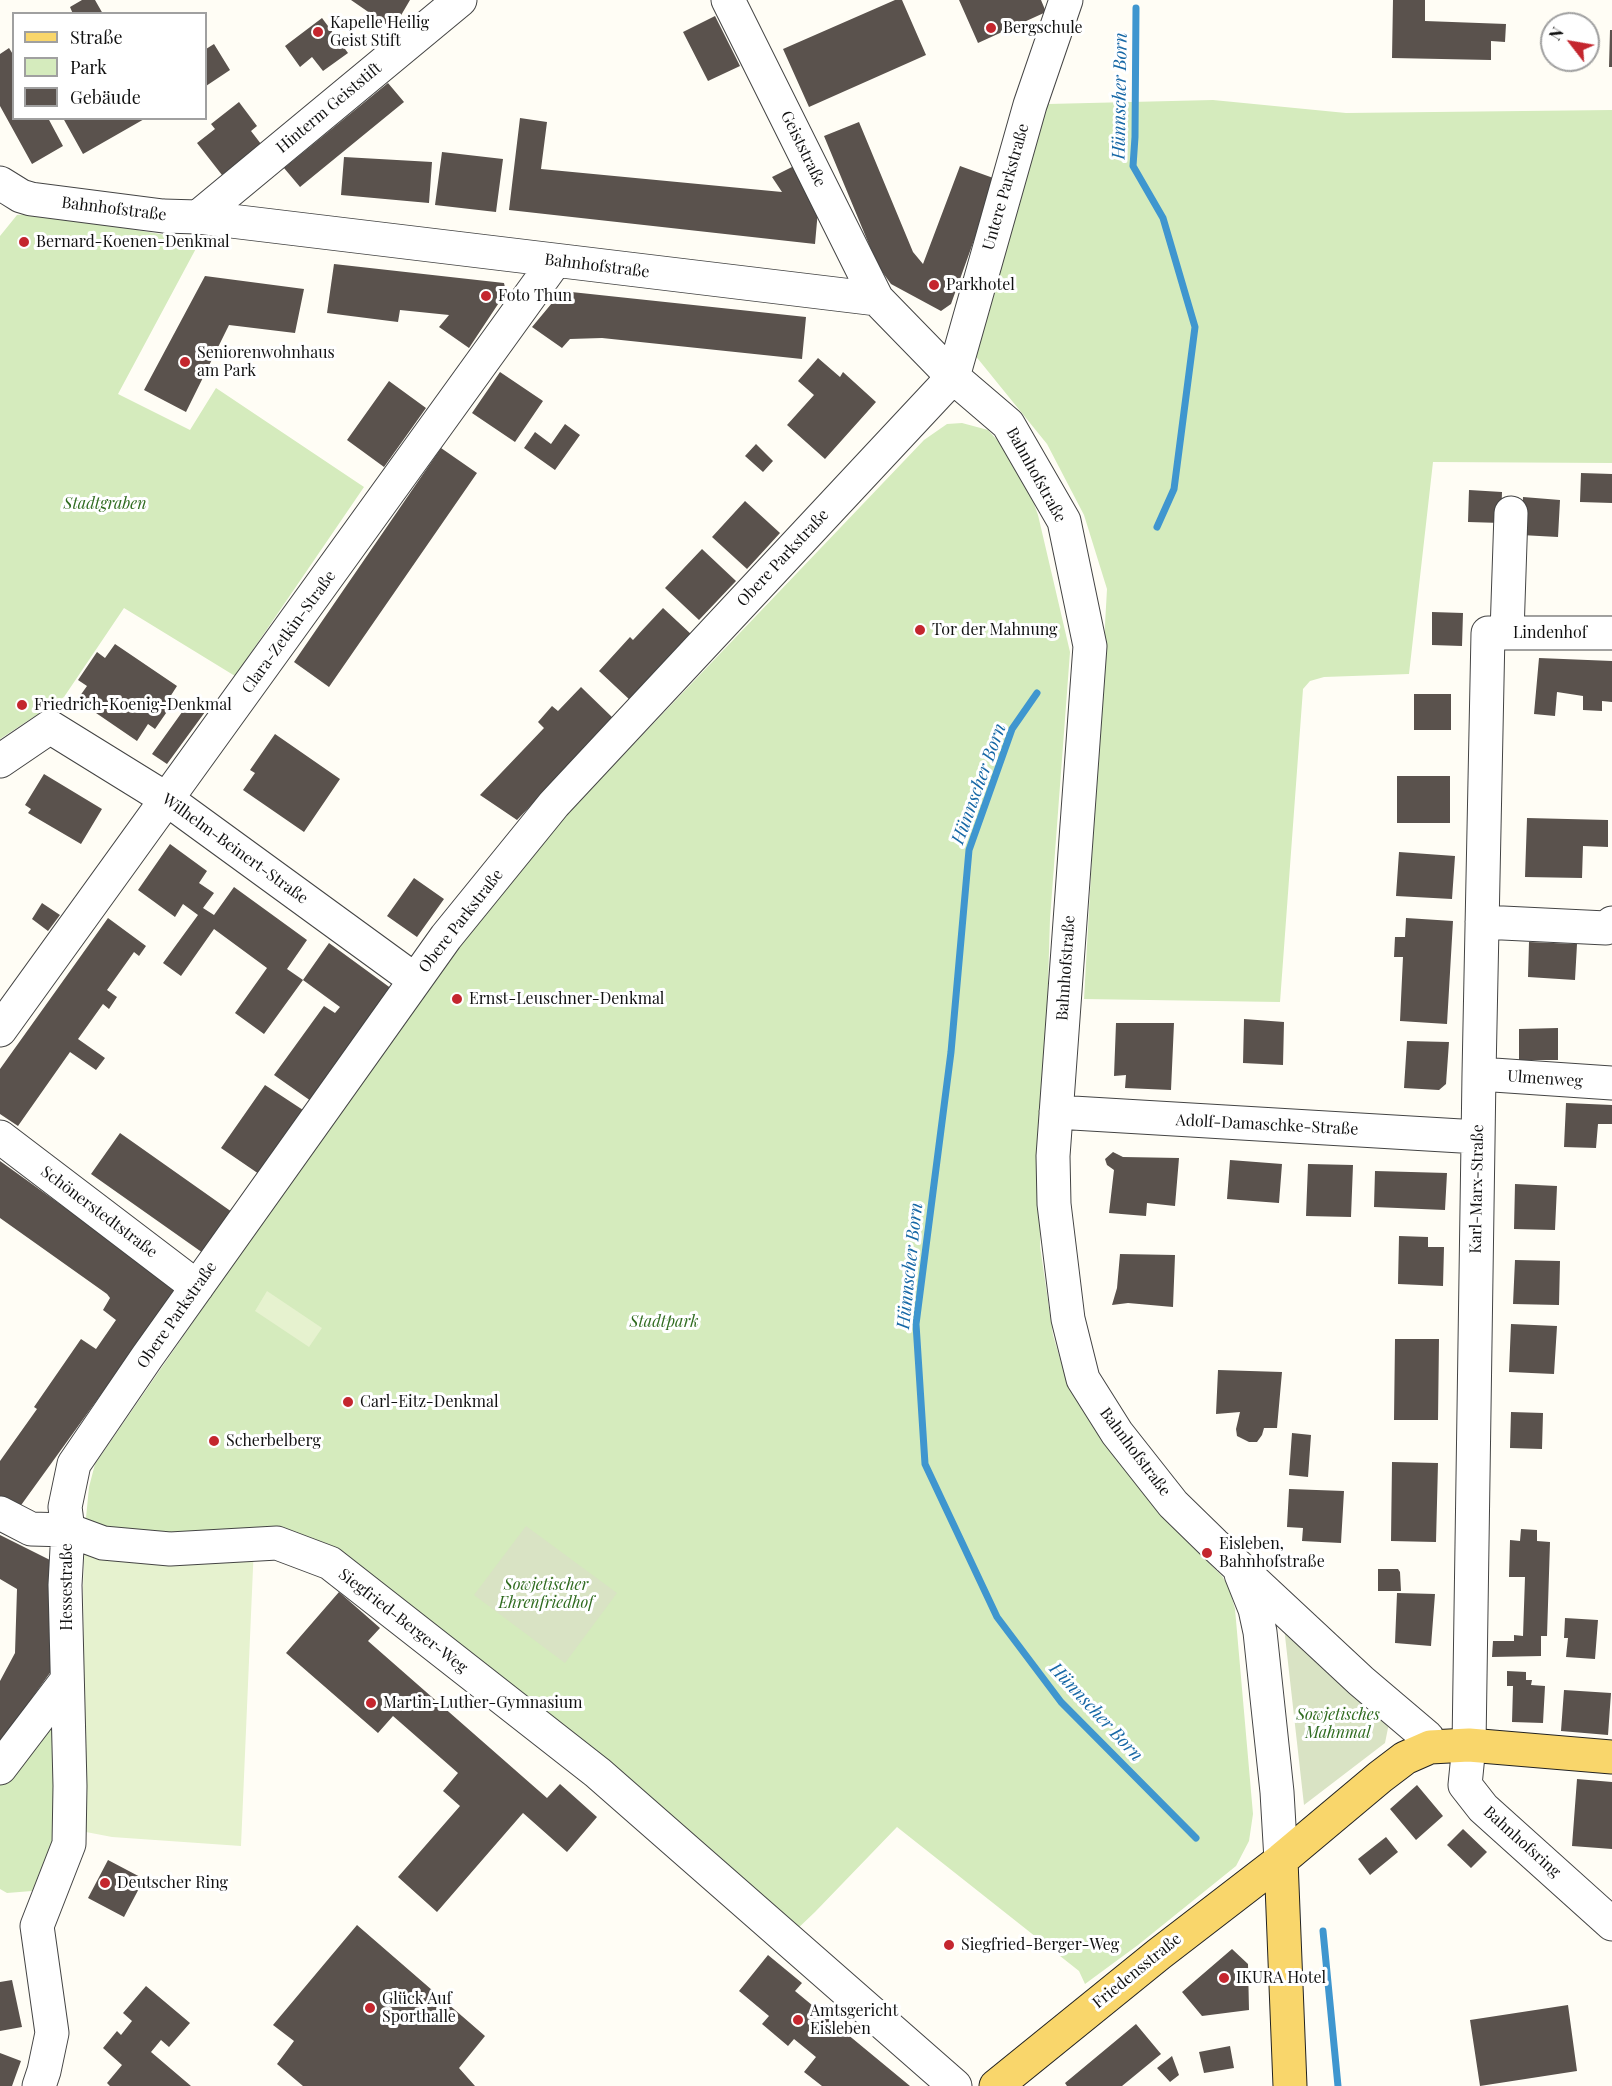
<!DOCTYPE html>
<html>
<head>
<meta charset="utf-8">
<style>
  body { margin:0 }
  #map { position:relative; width:1612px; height:2086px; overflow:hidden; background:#fffdf5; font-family:"Playfair Display",serif }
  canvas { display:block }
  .legend { position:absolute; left:12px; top:12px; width:195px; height:108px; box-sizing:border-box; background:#fff; border:2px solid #a0a0a0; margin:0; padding:8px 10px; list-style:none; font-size:18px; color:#111 }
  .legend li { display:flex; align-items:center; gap:12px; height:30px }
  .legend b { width:30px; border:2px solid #a0a0a0 }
  .north { position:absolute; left:1540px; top:12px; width:60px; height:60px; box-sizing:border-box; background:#fff; border:2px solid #a0a0a0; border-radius:50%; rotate:301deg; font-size:16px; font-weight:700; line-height:24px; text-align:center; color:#111 }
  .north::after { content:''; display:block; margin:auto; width:21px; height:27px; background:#c4262e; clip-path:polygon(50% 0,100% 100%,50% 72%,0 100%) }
</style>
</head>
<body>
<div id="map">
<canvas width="1612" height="2086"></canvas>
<ul class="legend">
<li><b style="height:8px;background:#f9d66b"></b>Straße</li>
<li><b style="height:16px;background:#d5ebbd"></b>Park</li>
<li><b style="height:16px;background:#5a524d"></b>Gebäude</li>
</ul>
<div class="north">N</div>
</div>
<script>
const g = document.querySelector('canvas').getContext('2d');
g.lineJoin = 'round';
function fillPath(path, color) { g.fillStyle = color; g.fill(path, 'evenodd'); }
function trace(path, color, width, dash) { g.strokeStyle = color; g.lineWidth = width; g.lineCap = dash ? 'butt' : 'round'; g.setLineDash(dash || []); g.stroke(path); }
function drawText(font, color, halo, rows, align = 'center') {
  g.font = font + ' "Playfair Display",serif'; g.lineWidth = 6; g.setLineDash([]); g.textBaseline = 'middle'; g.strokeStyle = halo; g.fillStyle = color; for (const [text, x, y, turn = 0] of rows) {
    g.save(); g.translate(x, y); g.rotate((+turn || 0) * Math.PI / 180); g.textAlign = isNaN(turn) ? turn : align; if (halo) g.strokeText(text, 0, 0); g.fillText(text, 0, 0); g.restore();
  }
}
const green = new Path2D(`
  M 1213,100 L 1346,113 L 1612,110 L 1612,463 L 1433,462 L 1409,674 L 1324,677 L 1310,681 L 1303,689 L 1280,1002 L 1084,999 L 1107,589 L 1084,515 L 1047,444 L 974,354 L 1048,104 Z
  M 40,213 L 200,241 L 118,394 L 190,430 L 216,388 L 364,487 L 235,676 L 124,608 L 64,697 L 0,739 L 0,236 L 17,215 Z
  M 962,423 L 988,430 L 1020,465 L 1038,515 L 1070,652 L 1050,919 L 1042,1176 L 1040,1246 L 1053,1335 L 1068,1386 L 1103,1438 L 1181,1534 L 1222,1576 L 1229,1587 L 1235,1609 L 1253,1814 L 1249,1841 L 1236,1866 L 1138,1945 L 1085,1984 L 1079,1971 L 897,1827 L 815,1912 L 793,1933 L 333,1560 L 109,1530 L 86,1518 L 89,1487 L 95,1464 L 211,1296 L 501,889 L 566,815 L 924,440 L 947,424 Z
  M 42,1724 L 61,1730 L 59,1815 L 48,1867 L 32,1891 L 7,1893 L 0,1889 L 0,1782 Z`);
const cemetery = new Path2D(`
  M 526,1526 L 617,1593 L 565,1663 L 474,1595 Z
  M 1283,1618 L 1391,1713 L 1385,1743 L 1304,1805 Z`);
const pitch = new Path2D(`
  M 267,1291 L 322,1328 L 309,1347 L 255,1311 Z
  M 85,1536 L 254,1545 L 241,1846 L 112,1837 L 86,1832 L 83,1588 Z`);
const stream = new Path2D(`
  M 1136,8 L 1135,137 L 1133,166 L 1163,218 L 1195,327 L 1174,489 L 1157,527
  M 1037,693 L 1012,729 L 969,850 L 951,1052 L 916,1324 L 925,1464 L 997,1617 L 1061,1702 L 1196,1838
  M 1323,1931 L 1338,2086`);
const building = new Path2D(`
  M 82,0 L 95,0 L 103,14 L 73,14 L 70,7 Z
  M 351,0 L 410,0 L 393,29 Z
  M 895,0 L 902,0 L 926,55 L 809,107 L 783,49 Z
  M 959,0 L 1041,0 L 1046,12 L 978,43 Z
  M 1393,0 L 1425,0 L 1425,21 L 1506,24 L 1505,42 L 1491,41 L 1491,60 L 1392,58 Z
  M 715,16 L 740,66 L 708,81 L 683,32 Z
  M 322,18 L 348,53 L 323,71 L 312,57 L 300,67 L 285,46 Z
  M 1610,30 L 1612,30 L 1612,67 L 1609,67 Z
  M 214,44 L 230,70 L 206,86 L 206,49 Z
  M 9,48 L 14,56 L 14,118 L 48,118 L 63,146 L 32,164 L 0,106 L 0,54 Z
  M 388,83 L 404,102 L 300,187 L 284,168 Z
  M 239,102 L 257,126 L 251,131 L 261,144 L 222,175 L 197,143 L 215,129 L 211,124 Z
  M 63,118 L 146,118 L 83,154 Z
  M 520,118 L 547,122 L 541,169 L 782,192 L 772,177 L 794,166 L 819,199 L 815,244 L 509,210 Z
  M 859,122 L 913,252 L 923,264 L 960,166 L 996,179 L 951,304 L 941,311 L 891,284 L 878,266 L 824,136 Z
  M 442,152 L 503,159 L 496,212 L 435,205 Z
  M 344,157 L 432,162 L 429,203 L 341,195 Z
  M 334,264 L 504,283 L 506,292 L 469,348 L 439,327 L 449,315 L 400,310 L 398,322 L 327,313 Z
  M 205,276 L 304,289 L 295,333 L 229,325 L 186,412 L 144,390 Z
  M 562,291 L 806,317 L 802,359 L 602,338 L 570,339 L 562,348 L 532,327 Z
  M 818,358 L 840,377 L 843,372 L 876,402 L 825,459 L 787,425 L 814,395 L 798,381 Z
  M 500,372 L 543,401 L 515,442 L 472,413 Z
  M 389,381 L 426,408 L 384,467 L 347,440 Z
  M 565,424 L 580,435 L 555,470 L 524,448 L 535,432 L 551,444 Z
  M 756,444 L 773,461 L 763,472 L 745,456 Z
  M 441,448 L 477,473 L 329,687 L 294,662 Z
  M 1581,473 L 1612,474 L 1612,503 L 1580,502 Z
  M 1469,490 L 1502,492 L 1501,523 L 1468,522 Z
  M 1523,497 L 1560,500 L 1558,537 L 1521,535 Z
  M 745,501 L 780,533 L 747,569 L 712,537 Z
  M 702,549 L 736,581 L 699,620 L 665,588 Z
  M 663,608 L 692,635 L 631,701 L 599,671 L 630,637 L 633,640 Z
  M 1432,612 L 1463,613 L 1462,646 L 1432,645 Z
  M 115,644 L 177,686 L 168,700 L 173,703 L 155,729 L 148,724 L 137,741 L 77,700 L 87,686 L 78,680 L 97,652 L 105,658 Z
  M 1539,658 L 1612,661 L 1612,702 L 1602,701 L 1602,711 L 1583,710 L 1583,696 L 1557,692 L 1555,716 L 1534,714 Z
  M 581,687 L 614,719 L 517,820 L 480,795 L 544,728 L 538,722 L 552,706 L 558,711 Z
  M 1414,694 L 1451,694 L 1451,730 L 1414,730 Z
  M 190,701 L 205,712 L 167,764 L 152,754 Z
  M 275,734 L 340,779 L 304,832 L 243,790 L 255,773 L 250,770 Z
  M 44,774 L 102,809 L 81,844 L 28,813 L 31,809 L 25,805 Z
  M 1397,776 L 1450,776 L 1450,823 L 1397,823 Z
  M 1527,818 L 1608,820 L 1608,847 L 1583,846 L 1582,878 L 1525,877 Z
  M 170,844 L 207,871 L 199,883 L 214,893 L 203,908 L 214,915 L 234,887 L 307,940 L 287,969 L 303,980 L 264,1034 L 235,1013 L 267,968 L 214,929 L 181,976 L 163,963 L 198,915 L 183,904 L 175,917 L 138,890 Z
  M 1399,852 L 1455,856 L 1452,899 L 1396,896 Z
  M 414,878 L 444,899 L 417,937 L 387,916 Z
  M 42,903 L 60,915 L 48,931 L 32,919 Z
  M 108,918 L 146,946 L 139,956 L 134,952 L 107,990 L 117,997 L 109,1009 L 103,1004 L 78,1039 L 105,1058 L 96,1070 L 70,1052 L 18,1126 L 0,1114 L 0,1069 Z
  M 1406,918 L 1453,921 L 1447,1024 L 1400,1021 L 1403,957 L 1394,957 L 1395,937 L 1405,937 Z
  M 1529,942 L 1577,944 L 1575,980 L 1528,977 Z
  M 329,943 L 392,989 L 311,1101 L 274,1075 L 324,1006 L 335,1013 L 340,1007 L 303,980 Z
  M 1244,1019 L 1284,1022 L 1283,1065 L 1243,1063 Z
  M 1116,1023 L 1174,1023 L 1171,1090 L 1125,1088 L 1126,1075 L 1114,1076 Z
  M 1558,1028 L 1558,1060 L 1519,1060 L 1519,1029 Z
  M 1407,1041 L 1449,1042 L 1446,1084 L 1439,1090 L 1404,1088 Z
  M 265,1085 L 303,1110 L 259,1174 L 221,1148 Z
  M 1566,1103 L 1612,1105 L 1612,1124 L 1598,1124 L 1596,1148 L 1564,1147 Z
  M 120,1133 L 232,1212 L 203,1253 L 91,1174 Z
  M 1113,1152 L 1123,1157 L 1179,1158 L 1175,1206 L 1147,1203 L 1146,1216 L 1109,1213 L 1114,1170 L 1107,1165 L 1105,1159 Z
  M 1230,1160 L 1282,1164 L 1279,1203 L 1227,1199 Z
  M 0,1161 L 171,1284 L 175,1292 L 19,1508 L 0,1496 L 0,1461 L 37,1409 L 34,1407 L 81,1339 L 96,1349 L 116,1320 L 103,1310 L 110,1298 L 107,1294 L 0,1218 Z
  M 1308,1164 L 1353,1165 L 1351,1217 L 1306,1216 Z
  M 1375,1171 L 1447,1173 L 1445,1210 L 1374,1207 Z
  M 1515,1184 L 1557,1186 L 1555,1230 L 1514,1229 Z
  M 1399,1236 L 1428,1237 L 1428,1247 L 1444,1247 L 1443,1286 L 1398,1284 Z
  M 1120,1254 L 1175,1255 L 1173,1307 L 1128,1303 L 1112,1305 L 1117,1288 Z
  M 1515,1260 L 1560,1261 L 1559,1305 L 1513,1304 Z
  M 1511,1324 L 1557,1326 L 1554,1374 L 1509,1372 Z
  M 1395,1339 L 1439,1339 L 1438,1420 L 1394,1420 Z
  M 1218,1370 L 1282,1372 L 1277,1428 L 1264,1428 L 1262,1435 L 1257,1442 L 1249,1442 L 1237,1436 L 1236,1429 L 1240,1412 L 1216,1414 Z
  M 1511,1412 L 1543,1413 L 1542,1449 L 1510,1448 Z
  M 1292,1433 L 1311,1435 L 1308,1477 L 1289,1475 Z
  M 1392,1462 L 1438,1463 L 1436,1542 L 1391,1541 Z
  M 1289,1489 L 1344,1491 L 1341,1543 L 1302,1541 L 1303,1528 L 1287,1527 Z
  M 1521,1529 L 1537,1530 L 1537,1541 L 1550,1542 L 1547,1636 L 1541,1636 L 1541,1656 L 1492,1657 L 1493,1641 L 1514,1641 L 1514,1635 L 1523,1636 L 1525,1577 L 1509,1577 L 1510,1540 L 1520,1541 Z
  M 0,1535 L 58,1564 L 52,1670 L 0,1743 L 0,1681 L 15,1653 L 17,1589 L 0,1579 Z
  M 1378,1569 L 1398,1569 L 1400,1572 L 1401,1591 L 1378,1591 Z
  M 339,1592 L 380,1628 L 368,1641 L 547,1798 L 560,1784 L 597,1817 L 567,1852 L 523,1813 L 437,1912 L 398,1877 L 460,1806 L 443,1791 L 458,1773 L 393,1716 L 378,1733 L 286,1653 Z
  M 1397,1593 L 1435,1594 L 1431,1646 L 1395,1643 Z
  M 1565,1618 L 1598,1620 L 1595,1659 L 1566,1657 L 1568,1638 L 1564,1638 Z
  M 1507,1671 L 1526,1672 L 1526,1680 L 1532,1680 L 1531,1685 L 1545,1686 L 1543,1723 L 1512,1722 L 1513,1686 L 1507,1686 Z
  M 1564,1690 L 1611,1693 L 1608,1735 L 1561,1731 Z
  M 1577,1779 L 1612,1782 L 1612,1849 L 1572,1846 Z
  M 1417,1785 L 1443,1816 L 1416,1840 L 1390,1809 Z
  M 1463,1829 L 1487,1852 L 1471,1868 L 1447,1845 Z
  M 1386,1837 L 1398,1852 L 1370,1875 L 1358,1859 Z
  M 108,1860 L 144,1879 L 124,1917 L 88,1898 Z
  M 357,1925 L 485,2036 L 459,2068 L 475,2086 L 303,2086 L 277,2064 L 294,2041 L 273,2025 Z
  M 1232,1949 L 1248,1964 L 1249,2010 L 1202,2016 L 1182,1992 Z
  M 768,1955 L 802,1983 L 795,1991 L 910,2086 L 822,2086 L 804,2072 L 816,2057 L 794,2039 L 788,2046 L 762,2024 L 769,2016 L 739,1991 Z
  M 12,1980 L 22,2027 L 0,2031 L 0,1982 Z
  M 146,1986 L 190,2023 L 169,2047 L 161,2040 L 151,2052 L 191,2086 L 110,2086 L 107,2083 L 122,2065 L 103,2048 L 117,2031 L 121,2035 L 132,2021 L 123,2013 Z
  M 1568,2005 L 1577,2071 L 1480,2086 L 1470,2020 Z
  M 1136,2024 L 1161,2054 L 1122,2086 L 1067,2086 L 1065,2083 Z
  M 1230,2046 L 1234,2068 L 1204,2073 L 1199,2052 Z
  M 0,2053 L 21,2061 L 12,2086 L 0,2086 Z
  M 1172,2056 L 1179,2075 L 1170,2082 L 1157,2068 Z`);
const minor = new Path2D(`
  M 728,0 L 877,299
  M 0,183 L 21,196 L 31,199 L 163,216 L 198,217 L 877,299 L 953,377 L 1008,424 L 1064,521 L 1090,646 L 1053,1156 L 1054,1204 L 1068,1319 L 1083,1379 L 1117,1433 L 1173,1504 L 1214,1544 L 1361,1681 L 1427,1737 L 1430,1747
  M 198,217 L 460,0
  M 1507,633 L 1511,513
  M 1612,633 L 1488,633 L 1479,1074 L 1469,1745 L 1465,1785 L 1483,1808 L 1612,1924
  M 0,761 L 50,727 L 168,800 L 415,980
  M 1482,922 L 1606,928 L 1612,923
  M 0,1030 L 555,261
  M 1479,1074 L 1612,1083
  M 1056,1112 L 1478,1137
  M 0,1137 L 197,1287
  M 0,1513 L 31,1529 L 68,1530 L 103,1543 L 170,1549 L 277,1543 L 330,1563 L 598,1773 L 955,2086
  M 1241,1574 L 1255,1609 L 1260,1632 L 1277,1792 L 1281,1860
  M 0,1768 L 67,1680
  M 39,2086 L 44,2071 L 52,2033 L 37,1926 L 69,1844 L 70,1786 L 65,1585 L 68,1530 L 65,1507 L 74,1464 L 147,1357 L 446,937 L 554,804 L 953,377 L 1030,105 L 1066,0`);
const major = new Path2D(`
  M 1281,1860 L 1290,2086
  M 996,2086 L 1159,1954 L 1281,1860 L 1380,1777 L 1405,1758 L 1430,1747 L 1469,1745 L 1612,1757`);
const markers = [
  [991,28,6,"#c4262e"],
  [318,32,6,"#c4262e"],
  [24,242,6,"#c4262e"],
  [934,285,6,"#c4262e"],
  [486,296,6,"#c4262e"],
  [185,362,6,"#c4262e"],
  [920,630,6,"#c4262e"],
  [22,705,6,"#c4262e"],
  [457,999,6,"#c4262e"],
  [348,1402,6,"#c4262e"],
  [214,1441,6,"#c4262e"],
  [1207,1553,6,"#c4262e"],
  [371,1703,6,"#c4262e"],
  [105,1883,6,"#c4262e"],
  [949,1945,6,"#c4262e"],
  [1224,1978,6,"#c4262e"],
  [370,2008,6,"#c4262e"],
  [798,2020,6,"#c4262e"]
];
const poiNames = [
  ["Kapelle Heilig",330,23],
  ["Geist Stift",330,41],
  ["Bergschule",1003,28],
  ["Bernard-Koenen-Denkmal",36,242],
  ["Parkhotel",946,285],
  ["Foto Thun",498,296],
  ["Seniorenwohnhaus",197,353],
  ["am Park",197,371],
  ["Tor der Mahnung",932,630],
  ["Friedrich-Koenig-Denkmal",34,705],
  ["Ernst-Leuschner-Denkmal",469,999],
  ["Carl-Eitz-Denkmal",360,1402],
  ["Scherbelberg",226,1441],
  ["Eisleben,",1219,1544],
  ["Bahnhofstraße",1219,1562],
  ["Martin-Luther-Gymnasium",383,1703],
  ["Deutscher Ring",117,1883],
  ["Siegfried-Berger-Weg",961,1945],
  ["IKURA Hotel",1236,1978],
  ["Glück Auf",382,1999],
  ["Sporthalle",382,2017],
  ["Amtsgericht",810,2011],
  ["Eisleben",810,2029]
];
const streetNames = [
  ["Hinterm Geiststift",329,108,-40],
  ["Geiststraße",803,149,64],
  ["Untere Parkstraße",1006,187,-74],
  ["Bahnhofstraße",114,209,7],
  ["Bahnhofstraße",597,266,7],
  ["Bahnhofstraße",1036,475,61],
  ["Obere Parkstraße",783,558,-47],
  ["Clara-Zetkin-Straße",289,632,-54],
  ["Lindenhof",1550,633],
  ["Wilhelm-Beinert-Straße",235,849,36],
  ["Obere Parkstraße",461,921,-52],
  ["Bahnhofstraße",1066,968,-86],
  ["Ulmenweg",1545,1079,4],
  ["Adolf-Damaschke-Straße",1267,1125,3],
  ["Karl-Marx-Straße",1477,1189,-89],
  ["Schönerstedtstraße",99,1212,37],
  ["Obere Parkstraße",177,1315,-55],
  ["Bahnhofstraße",1135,1452,53],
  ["Hessestraße",67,1587,-90],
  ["Siegfried-Berger-Weg",403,1621,38],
  ["Bahnhofsring",1522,1842,42],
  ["Friedensstraße",1137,1971,-39]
];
const parkNames = [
  ["Stadtgraben",105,504],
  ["Stadtpark",664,1322],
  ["Sowjetischer",546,1585],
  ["Ehrenfriedhof",546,1603],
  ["Sowjetisches",1338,1715],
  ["Mahnmal",1338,1733]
];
const waterNames = [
  ["Hünnscher Born",1120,96,-89],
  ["Hünnscher Born",979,784,-70],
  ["Hünnscher Born",910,1266,-84],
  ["Hünnscher Born",1096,1712,47]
];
fillPath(green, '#d5ebbd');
fillPath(cemetery, '#d9e3c4');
fillPath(pitch, '#e6f2cf');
trace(stream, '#3f96cf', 7);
fillPath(building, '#5a524d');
trace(minor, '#444', 35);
trace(major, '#222', 35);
trace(minor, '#fff', 33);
trace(major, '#f9d66b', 33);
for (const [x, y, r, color] of markers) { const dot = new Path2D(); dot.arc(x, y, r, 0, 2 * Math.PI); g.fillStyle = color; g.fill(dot); trace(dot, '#fff', 2); }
drawText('16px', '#111', '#fff', poiNames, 'left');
drawText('16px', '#111', '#fff', streetNames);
drawText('italic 16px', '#2f6b1f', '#fff', parkNames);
drawText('italic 18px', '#1768a6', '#fff', waterNames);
</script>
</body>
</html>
